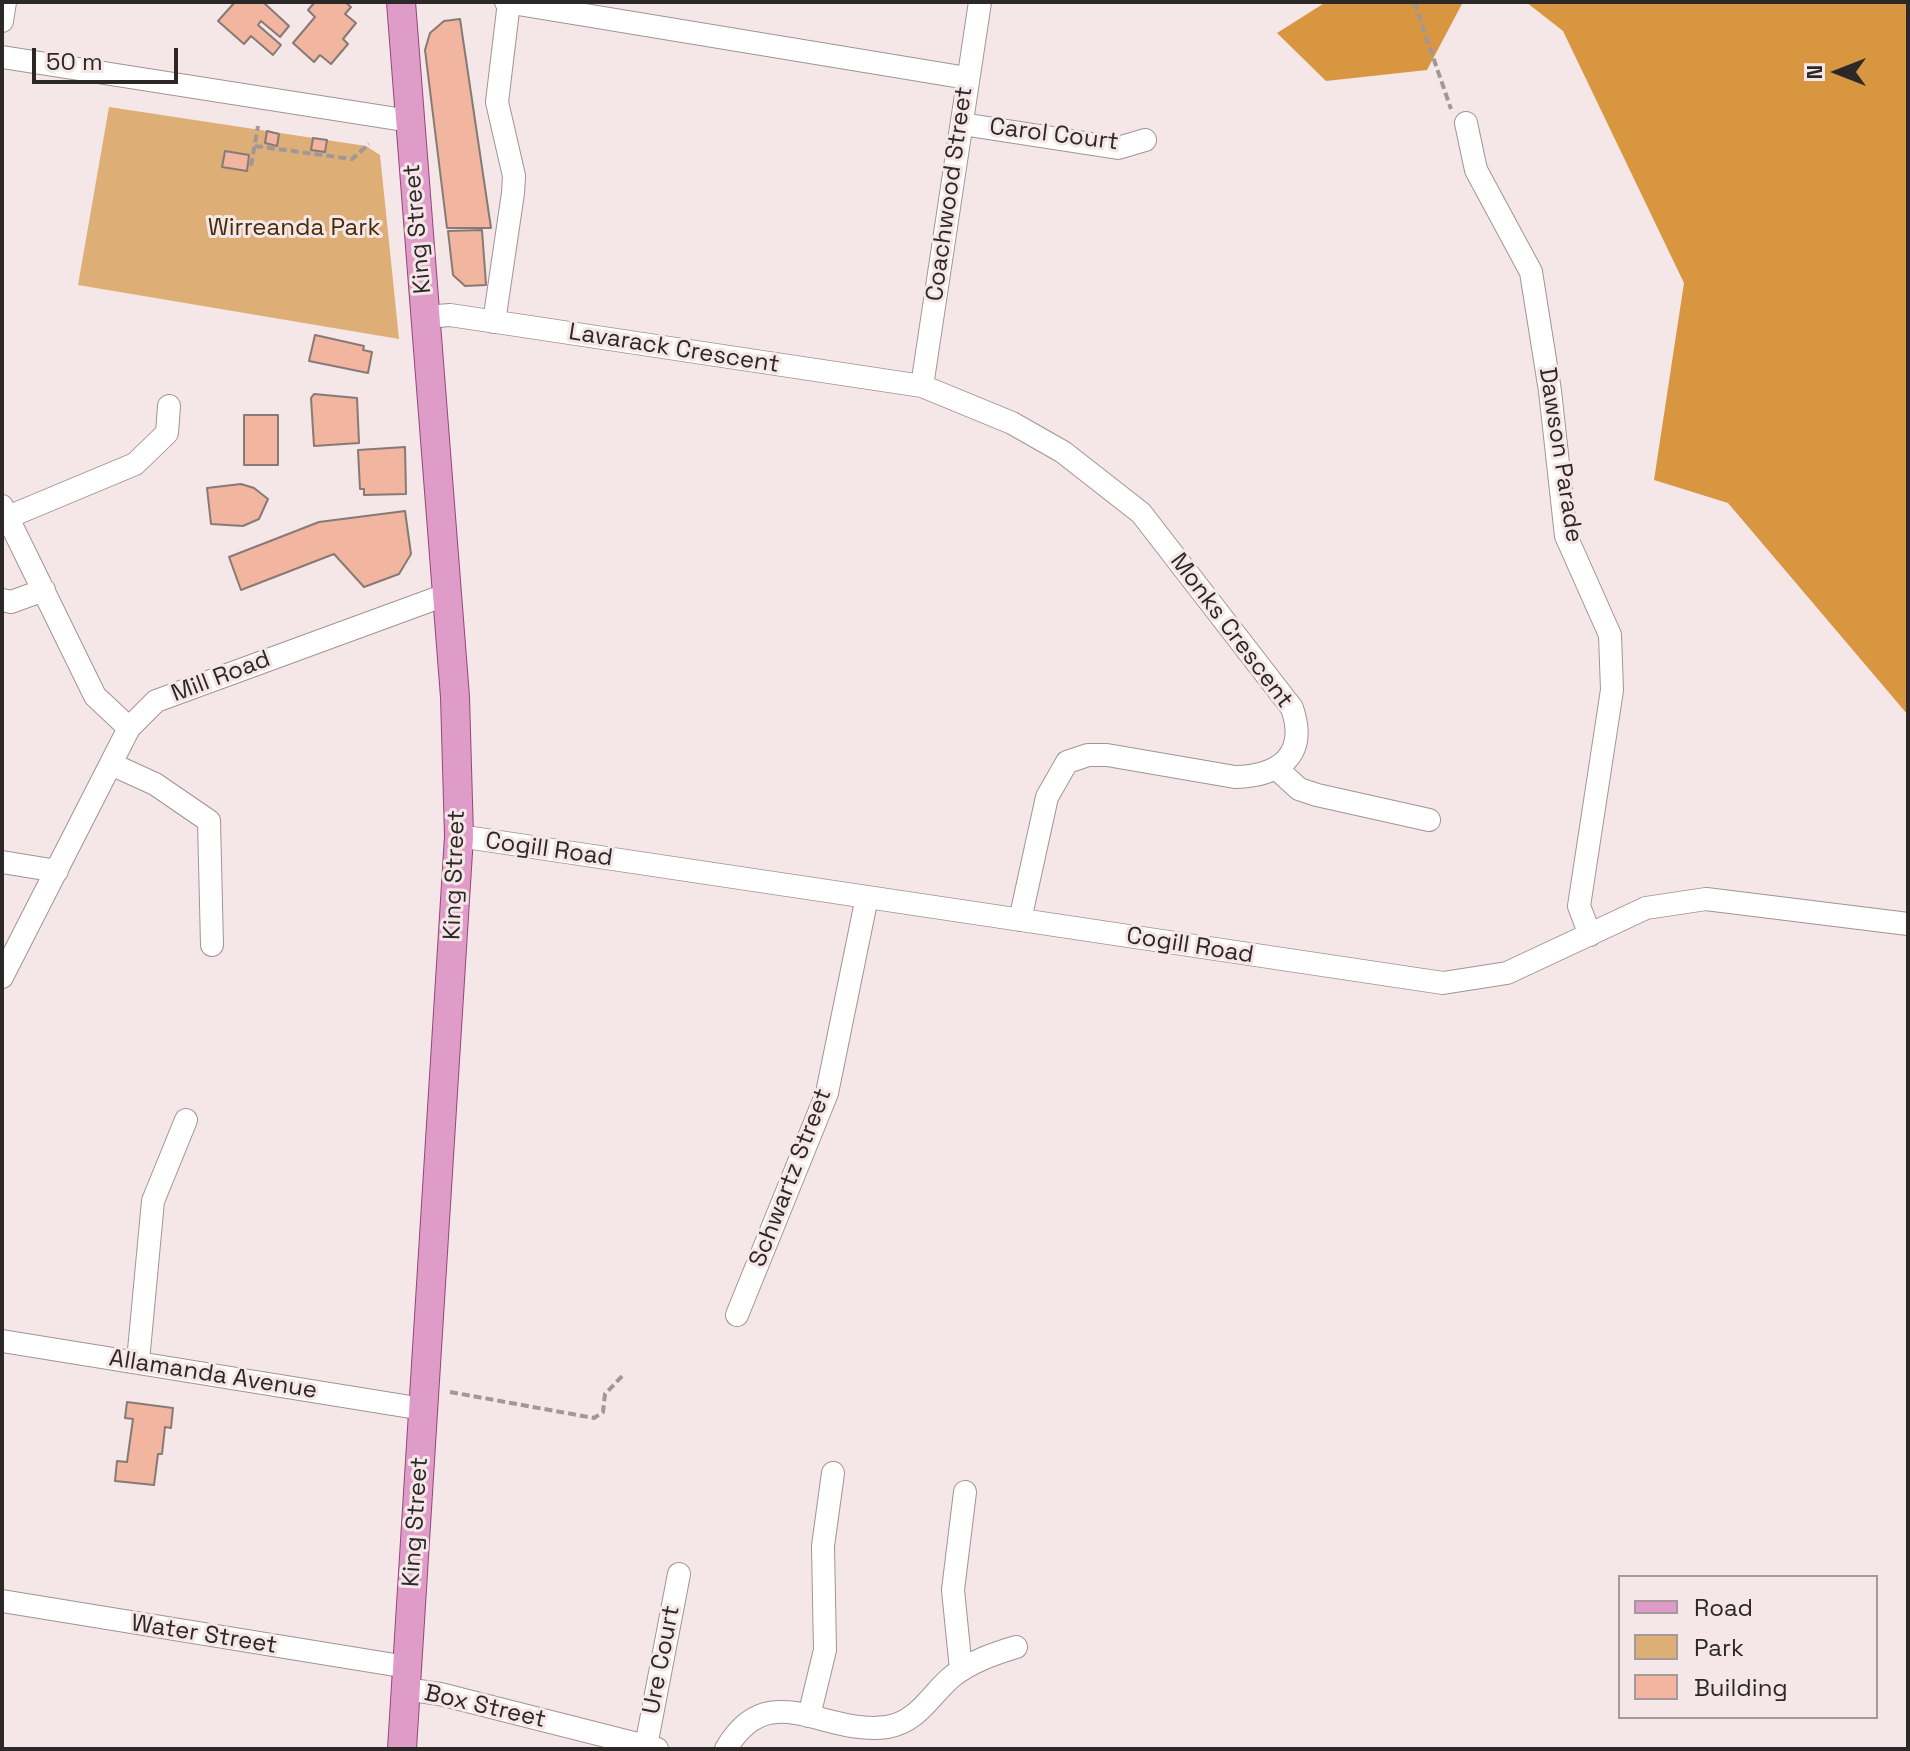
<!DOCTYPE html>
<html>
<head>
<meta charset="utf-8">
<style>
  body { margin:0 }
  #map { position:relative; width:1910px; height:1751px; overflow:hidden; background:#f5e6e7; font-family:"Space Grotesk",sans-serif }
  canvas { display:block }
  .frame { position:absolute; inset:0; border:4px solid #2d2828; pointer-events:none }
  .legend { position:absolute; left:1618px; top:1575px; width:260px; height:144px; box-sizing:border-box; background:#f5e6e7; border:2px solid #a59a9b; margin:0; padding:10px 14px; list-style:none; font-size:24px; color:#2d2828 }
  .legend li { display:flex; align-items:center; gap:16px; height:40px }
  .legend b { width:40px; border:2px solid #a59a9b }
  .north { position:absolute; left:1798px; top:32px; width:80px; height:80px; -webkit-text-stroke:6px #f5e6e7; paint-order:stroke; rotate:270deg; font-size:22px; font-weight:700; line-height:32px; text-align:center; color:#2d2828 }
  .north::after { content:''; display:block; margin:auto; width:28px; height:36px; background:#2d2828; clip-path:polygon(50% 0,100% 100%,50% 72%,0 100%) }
  .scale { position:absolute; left:32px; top:48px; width:146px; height:36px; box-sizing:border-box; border:4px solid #2d2828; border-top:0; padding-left:10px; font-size:24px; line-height:28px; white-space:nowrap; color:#2d2828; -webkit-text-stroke:6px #f5e6e7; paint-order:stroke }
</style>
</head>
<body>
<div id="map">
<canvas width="1910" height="1751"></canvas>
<div class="frame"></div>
<ul class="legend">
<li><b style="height:10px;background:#e09cc8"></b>Road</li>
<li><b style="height:22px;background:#deae77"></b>Park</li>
<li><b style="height:22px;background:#f2b59f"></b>Building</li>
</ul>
<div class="north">N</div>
<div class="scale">50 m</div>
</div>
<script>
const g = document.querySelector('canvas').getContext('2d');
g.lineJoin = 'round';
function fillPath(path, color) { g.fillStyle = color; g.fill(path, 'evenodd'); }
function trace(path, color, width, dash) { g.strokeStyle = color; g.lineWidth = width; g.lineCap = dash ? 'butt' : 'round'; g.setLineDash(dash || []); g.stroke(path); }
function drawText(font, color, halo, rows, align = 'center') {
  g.font = font + ' "Space Grotesk",sans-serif'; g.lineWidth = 6; g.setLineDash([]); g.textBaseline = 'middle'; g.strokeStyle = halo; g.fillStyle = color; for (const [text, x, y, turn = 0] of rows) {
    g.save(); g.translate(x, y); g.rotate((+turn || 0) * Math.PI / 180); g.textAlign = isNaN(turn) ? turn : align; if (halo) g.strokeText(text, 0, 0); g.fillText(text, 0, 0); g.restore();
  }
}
const green = new Path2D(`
  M 109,107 L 366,146 L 380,155 L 399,339 L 78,285 Z`);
const forest = new Path2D(`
  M 1326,2 L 1463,2 L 1427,70 L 1326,81 L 1277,33 Z
  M 1526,2 L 1908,2 L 1908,715 L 1728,503 L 1654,480 L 1684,283 L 1563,31 Z`);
const building = new Path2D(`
  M 235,2 L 263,2 L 289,26 L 280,37 L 261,21 L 258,25 L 281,45 L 273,55 L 251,36 L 244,44 L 218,21 Z
  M 315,2 L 345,2 L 351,7 L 345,14 L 356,23 L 343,39 L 348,44 L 331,64 L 320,55 L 314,62 L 293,43 L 315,17 L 308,10 Z
  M 460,19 L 491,228 L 447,228 L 425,50 L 430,33 L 444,21 Z
  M 267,131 L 279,134 L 277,146 L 265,143 Z
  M 313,138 L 327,140 L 325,152 L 311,150 Z
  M 225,151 L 249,155 L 247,171 L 222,167 Z
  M 482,230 L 486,285 L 465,286 L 453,275 L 448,231 Z
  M 315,335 L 364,346 L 363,350 L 372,352 L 368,373 L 309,361 Z
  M 314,394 L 357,398 L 359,443 L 314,446 L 311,398 Z
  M 244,415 L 278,415 L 278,465 L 244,465 Z
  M 405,447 L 406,494 L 364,495 L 364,489 L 360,489 L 358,450 Z
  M 241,484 L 254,488 L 268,499 L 259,519 L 243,526 L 211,524 L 207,488 Z
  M 405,511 L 411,554 L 399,574 L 364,587 L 334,554 L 241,590 L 229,557 L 319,522 Z
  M 127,1402 L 173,1408 L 171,1428 L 165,1427 L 162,1454 L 158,1454 L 154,1485 L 115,1481 L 117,1461 L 127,1462 L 133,1419 L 125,1418 Z`);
const path = new Path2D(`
  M 1414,2 L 1451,109
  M 255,146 L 352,159 L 369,144
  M 251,166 L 258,126
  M 450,1392 L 594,1418 L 603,1412 L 605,1394 L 624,1374`);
const minor = new Path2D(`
  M 506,2 L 967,78
  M 2,21 L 5,2
  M 2,57 L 410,121
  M 1466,123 L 1476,170 L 1531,272 L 1550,391 L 1566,536 L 1610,635 L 1612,690 L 1579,906 L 1590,935
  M 962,124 L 1118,148 L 1145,140
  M 425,317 L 450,315 L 922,386 L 1012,423 L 1063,452 L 1141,513 L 1292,708 C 1308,755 1280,776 1235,777 L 1107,755 L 1088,755 L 1067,762 L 1047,797 L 1020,920
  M 494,322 L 513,193 L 514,176 L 497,102 L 509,2
  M 922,386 L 980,2
  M 2,506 L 95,696 L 129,728
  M 8,517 L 135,464 L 167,433 L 169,406
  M 2,600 L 11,602 L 44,590
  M 111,764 L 155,784 L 209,821 L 212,945
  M 1277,769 L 1299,789 L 1317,795 L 1429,820
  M 459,836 L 1443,983 L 1507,973 L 1646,908 L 1706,899 L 1908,924
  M 2,862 L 57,871
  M 2,977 L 129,728 L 156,701 L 448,594
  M 737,1315 L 827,1093 L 867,897
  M 2,1341 L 423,1409
  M 138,1361 L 153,1201 L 186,1120
  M 2,1601 L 407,1667
  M 961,1670 L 953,1590 L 965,1492
  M 405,1689 L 440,1694 L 657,1749
  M 809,1716 L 825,1650 L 823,1546 L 833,1473
  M 646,1746 L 679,1574
  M 726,1749 C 769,1675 823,1736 887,1727 C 919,1722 931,1693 954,1675 C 973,1661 993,1654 1016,1647`);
const major = new Path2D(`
  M 401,2 L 455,697 L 459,836 L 402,1749`);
const streetNames = [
  ["Carol Court",1054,135,7],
  ["Coachwood Street",950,194,-82],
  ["King Street",418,229,-95],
  ["Lavarack Crescent",674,349,9],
  ["Dawson Parade",1560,455,81],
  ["Monks Crescent",1231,631,53],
  ["Mill Road",221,677,-21],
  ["Cogill Road",549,850,8],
  ["King Street",455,875,-88],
  ["Cogill Road",1190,946,9],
  ["Schwartz Street",791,1178,-69],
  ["Allamanda Avenue",213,1375,9],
  ["King Street",416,1522,-86],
  ["Water Street",204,1635,9],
  ["Ure Court",662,1660,-79],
  ["Box Street",485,1707,13]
];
const parkNames = [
  ["Wirreanda Park",294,228]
];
fillPath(green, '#deae77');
fillPath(forest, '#d99640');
fillPath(building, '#f2b59f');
trace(building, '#867a76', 2);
trace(minor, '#a19495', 24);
trace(major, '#944879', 30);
trace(path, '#a29798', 4, [8, 4]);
trace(minor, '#fff', 22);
trace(major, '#e09cc8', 28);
drawText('24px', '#2d2828', '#f5e6e7', streetNames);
drawText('24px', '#472d07', '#f5e6e7', parkNames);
</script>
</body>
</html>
